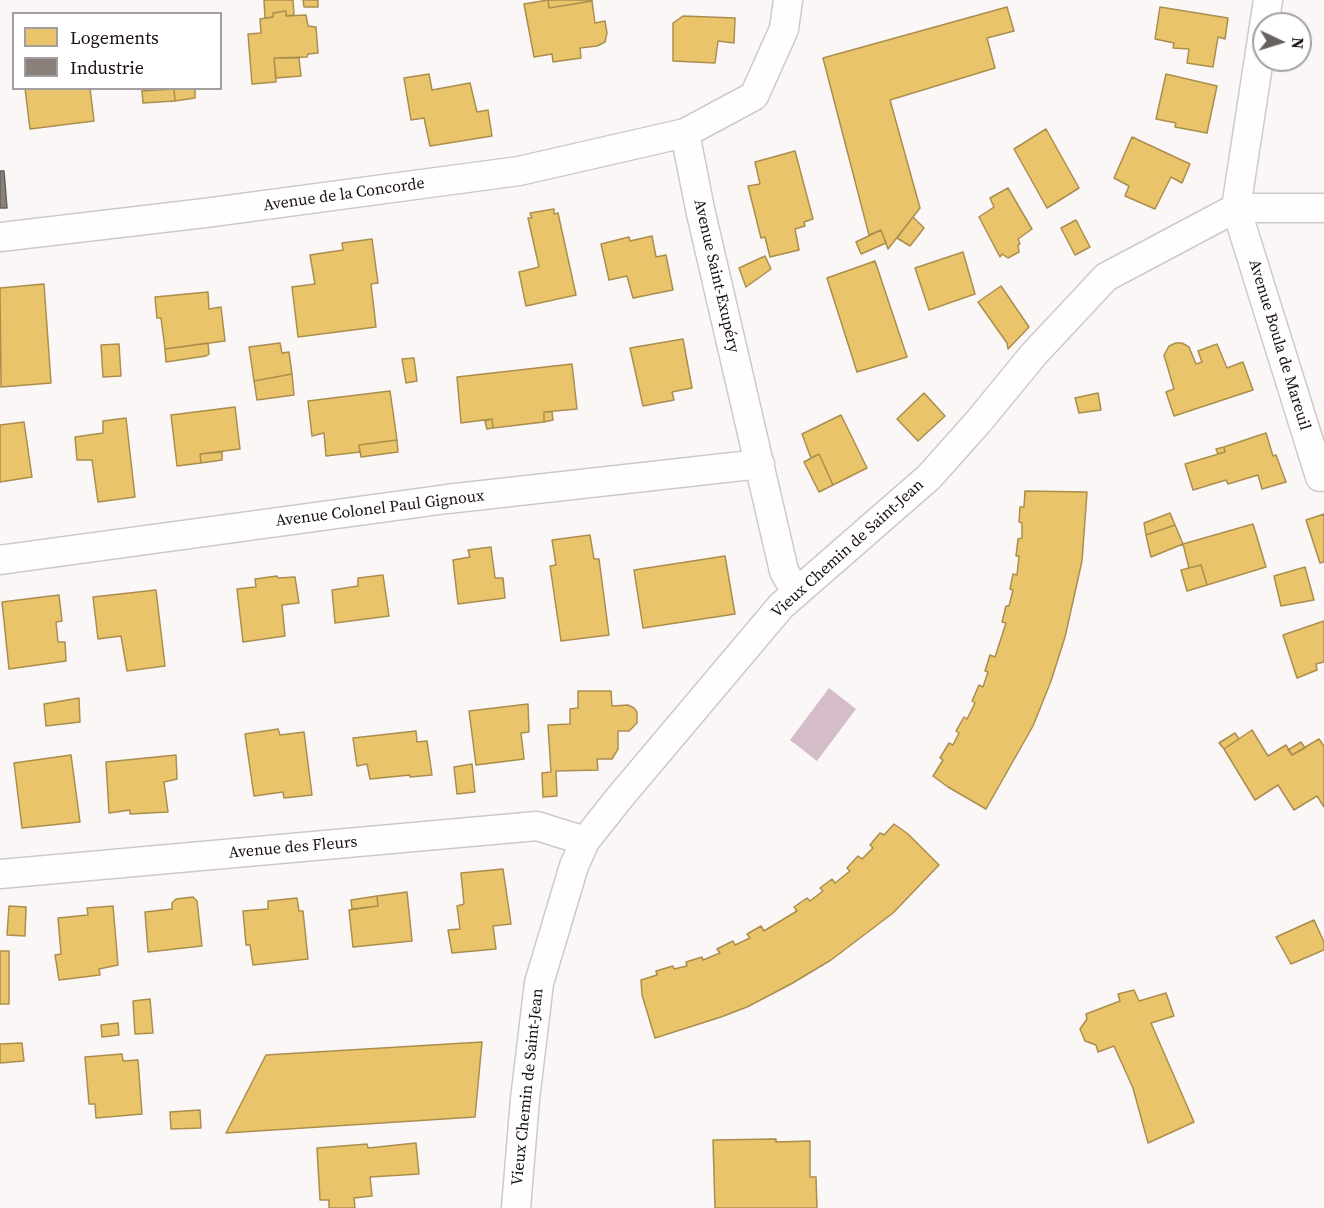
<!DOCTYPE html>
<html>
<head>
<meta charset="utf-8">
<style>
  body { margin:0 }
  #map { position:relative; width:1324px; height:1208px; overflow:hidden; background:#fbf7f7; font-family:"Source Serif 4",serif }
  canvas { display:block }
  .legend { position:absolute; left:12px; top:12px; width:210px; height:78px; box-sizing:border-box; background:#fff; border:2px solid #a39f9f; margin:0; padding:8px 10px; list-style:none; font-size:18px; color:#1a0f0e }
  .legend li { display:flex; align-items:center; gap:12px; height:30px }
  .legend b { width:30px; border:2px solid #a39f9f }
  .north { position:absolute; left:1252px; top:12px; width:60px; height:60px; box-sizing:border-box; background:#fff; border:2px solid #a39f9f; border-radius:50%; rotate:94deg; font-size:16px; font-weight:700; line-height:24px; text-align:center; color:#1a0f0e }
  .north::after { content:''; display:block; margin:auto; width:21px; height:27px; background:#696060; clip-path:polygon(50% 0,100% 100%,50% 72%,0 100%) }
</style>
</head>
<body>
<div id="map">
<canvas width="1324" height="1208"></canvas>
<ul class="legend">
<li><b style="height:16px;background:#e9c46a"></b>Logements</li>
<li><b style="height:16px;background:#8a817c"></b>Industrie</li>
</ul>
<div class="north">N</div>
</div>
<script>
const g = document.querySelector('canvas').getContext('2d');
g.lineJoin = 'round';
function fillPath(path, color) { g.fillStyle = color; g.fill(path, 'evenodd'); }
function trace(path, color, width, dash) { g.strokeStyle = color; g.lineWidth = width; g.lineCap = dash ? 'butt' : 'round'; g.setLineDash(dash || []); g.stroke(path); }
function drawText(font, color, halo, rows, align = 'center') {
  g.font = font + ' "Source Serif 4",serif'; g.lineWidth = 6; g.setLineDash([]); g.textBaseline = 'middle'; g.strokeStyle = halo; g.fillStyle = color; for (const [text, x, y, turn = 0] of rows) {
    g.save(); g.translate(x, y); g.rotate((+turn || 0) * Math.PI / 180); g.textAlign = isNaN(turn) ? turn : align; if (halo) g.strokeText(text, 0, 0); g.fillText(text, 0, 0); g.restore();
  }
}
const water = new Path2D(`
  M 829,688 L 856,709 L 817,761 L 790,740 Z`);
const homes = new Path2D(`
  M 264,0 L 293,0 L 294,15 L 286,16 L 286,11 L 273,13 L 273,17 L 265,18 Z
  M 303,0 L 318,0 L 318,7 L 304,7 Z
  M 548,0 L 592,0 L 592,1 L 549,8 Z
  M 548,0 L 549,8 L 592,1 L 595,23 L 605,21 L 607,33 L 605,42 L 597,46 L 580,48 L 581,58 L 553,62 L 552,54 L 534,57 L 524,4 Z
  M 1007,7 L 1014,31 L 987,38 L 995,68 L 890,100 L 920,208 L 888,249 L 881,230 L 869,235 L 823,58 Z
  M 1160,7 L 1228,18 L 1225,39 L 1218,37 L 1213,67 L 1187,63 L 1189,49 L 1173,48 L 1174,43 L 1155,39 Z
  M 286,11 L 286,16 L 306,15 L 308,26 L 316,27 L 318,53 L 308,54 L 307,57 L 274,58 L 276,82 L 252,84 L 248,34 L 261,33 L 260,19 L 273,17 L 273,13 Z
  M 683,16 L 735,18 L 734,43 L 718,41 L 715,63 L 673,61 L 673,23 Z
  M 274,58 L 299,58 L 301,76 L 276,78 Z
  M 429,74 L 432,90 L 470,83 L 477,112 L 488,110 L 492,136 L 430,146 L 424,118 L 411,120 L 404,78 Z
  M 1166,74 L 1217,86 L 1207,133 L 1175,127 L 1176,123 L 1156,119 Z
  M 25,88 L 90,88 L 94,121 L 30,129 Z
  M 142,88 L 195,88 L 195,98 L 175,101 L 174,89 L 142,91 Z
  M 174,89 L 175,101 L 143,103 L 142,91 Z
  M 1046,129 L 1079,188 L 1047,208 L 1014,149 Z
  M 1132,137 L 1190,164 L 1182,183 L 1171,177 L 1155,209 L 1125,196 L 1129,186 L 1114,178 Z
  M 795,151 L 813,219 L 804,222 L 805,226 L 795,229 L 799,250 L 770,257 L 765,237 L 761,238 L 748,186 L 760,184 L 755,162 Z
  M 1008,188 L 1032,229 L 1018,239 L 1020,244 L 1018,245 L 1019,252 L 1008,258 L 1002,254 L 1000,257 L 979,217 L 994,207 L 990,198 Z
  M 554,209 L 554,214 L 558,213 L 576,295 L 526,306 L 519,272 L 539,267 L 528,218 L 532,218 L 530,213 Z
  M 913,217 L 924,228 L 910,246 L 897,238 Z
  M 1076,220 L 1090,247 L 1075,255 L 1061,228 Z
  M 881,230 L 886,243 L 861,254 L 856,242 Z
  M 652,236 L 656,257 L 666,255 L 673,290 L 633,298 L 627,276 L 609,280 L 601,244 L 629,237 L 630,241 Z
  M 372,239 L 378,283 L 371,284 L 376,327 L 298,337 L 292,287 L 315,284 L 310,255 L 343,250 L 342,243 Z
  M 963,252 L 975,294 L 929,310 L 915,268 Z
  M 765,256 L 771,269 L 746,287 L 739,268 Z
  M 875,261 L 907,357 L 857,372 L 827,278 Z
  M 44,284 L 51,383 L 1,387 L 0,288 Z
  M 1001,286 L 1029,327 L 1008,349 L 1007,343 L 978,302 Z
  M 208,292 L 209,309 L 221,307 L 225,341 L 165,349 L 161,318 L 157,318 L 155,297 Z
  M 683,339 L 692,388 L 672,392 L 674,400 L 643,406 L 630,348 Z
  M 208,343 L 209,354 L 206,356 L 166,362 L 165,349 Z
  M 280,343 L 282,353 L 289,352 L 292,374 L 254,381 L 249,347 Z
  M 1176,343 L 1182,343 L 1189,347 L 1196,364 L 1202,362 L 1198,351 L 1217,344 L 1227,368 L 1243,362 L 1253,390 L 1174,416 L 1166,392 L 1174,389 L 1164,355 L 1169,346 Z
  M 119,344 L 121,376 L 103,377 L 101,345 Z
  M 414,358 L 417,381 L 406,383 L 402,359 Z
  M 572,364 L 577,409 L 544,412 L 544,422 L 493,428 L 492,419 L 461,423 L 457,377 Z
  M 292,374 L 294,395 L 257,400 L 254,381 Z
  M 390,391 L 397,440 L 359,445 L 360,452 L 326,456 L 324,433 L 312,436 L 308,401 Z
  M 924,393 L 945,416 L 918,441 L 897,419 Z
  M 1098,393 L 1101,410 L 1079,413 L 1075,398 Z
  M 235,407 L 240,449 L 200,454 L 201,463 L 177,466 L 171,415 Z
  M 544,412 L 552,412 L 553,420 L 544,422 Z
  M 841,415 L 867,468 L 833,485 L 819,454 L 811,458 L 802,434 Z
  M 126,418 L 135,497 L 98,502 L 92,460 L 77,460 L 75,437 L 103,433 L 103,421 Z
  M 492,419 L 493,428 L 487,429 L 485,421 Z
  M 24,422 L 32,477 L 0,482 L 0,425 Z
  M 1266,433 L 1273,456 L 1276,455 L 1286,482 L 1262,489 L 1258,475 L 1228,484 L 1226,480 L 1193,490 L 1185,464 L 1225,452 L 1224,447 Z
  M 397,440 L 398,452 L 361,457 L 359,445 Z
  M 1224,447 L 1225,452 L 1218,454 L 1216,449 Z
  M 222,452 L 222,460 L 201,463 L 200,454 Z
  M 819,454 L 833,485 L 819,492 L 804,462 Z
  M 1025,491 L 1087,492 L 1082,561 L 1065,637 L 1051,681 L 1033,726 L 986,809 L 948,787 L 933,776 L 943,760 L 940,758 L 949,743 L 953,745 L 959,733 L 956,731 L 964,717 L 967,719 L 975,703 L 972,701 L 979,685 L 983,687 L 988,672 L 985,671 L 990,655 L 995,657 L 1006,623 L 1002,622 L 1006,606 L 1009,606 L 1013,590 L 1010,589 L 1013,574 L 1017,575 L 1019,556 L 1016,556 L 1018,539 L 1022,538 L 1022,523 L 1019,522 L 1020,507 L 1024,507 Z
  M 1170,513 L 1175,525 L 1146,535 L 1144,523 Z
  M 1324,514 L 1324,562 L 1320,563 L 1306,520 Z
  M 1253,524 L 1266,567 L 1207,585 L 1201,565 L 1189,568 L 1183,544 Z
  M 1175,525 L 1183,544 L 1151,557 L 1146,535 Z
  M 590,535 L 594,559 L 599,559 L 609,635 L 561,641 L 550,566 L 556,565 L 552,540 Z
  M 491,547 L 495,578 L 503,578 L 505,598 L 458,604 L 453,560 L 470,557 L 468,550 Z
  M 725,556 L 735,614 L 643,628 L 634,570 Z
  M 1201,565 L 1207,585 L 1187,591 L 1181,570 Z
  M 1305,567 L 1314,600 L 1281,606 L 1274,576 Z
  M 383,575 L 389,616 L 335,623 L 332,590 L 358,586 L 358,578 Z
  M 277,576 L 278,578 L 295,577 L 299,603 L 282,605 L 285,636 L 243,642 L 237,589 L 256,587 L 255,579 Z
  M 156,590 L 165,666 L 127,671 L 121,636 L 98,639 L 93,597 Z
  M 59,595 L 62,621 L 56,622 L 58,642 L 65,642 L 66,661 L 9,669 L 2,602 Z
  M 1324,621 L 1324,662 L 1316,664 L 1317,670 L 1297,678 L 1283,635 Z
  M 578,691 L 611,691 L 612,706 L 628,705 L 634,708 L 637,712 L 637,723 L 629,731 L 618,731 L 618,749 L 612,759 L 597,759 L 598,770 L 556,771 L 557,796 L 543,797 L 542,773 L 551,772 L 548,725 L 570,724 L 570,709 L 578,708 Z
  M 79,698 L 80,722 L 46,726 L 44,704 Z
  M 528,704 L 529,732 L 521,733 L 524,759 L 476,765 L 469,711 Z
  M 278,729 L 280,735 L 304,732 L 312,795 L 284,798 L 283,792 L 254,796 L 245,734 Z
  M 1252,730 L 1268,756 L 1286,745 L 1292,755 L 1319,739 L 1324,746 L 1324,807 L 1317,796 L 1294,810 L 1278,785 L 1255,800 L 1224,749 Z
  M 416,731 L 417,742 L 427,741 L 432,775 L 410,777 L 410,775 L 370,779 L 367,764 L 357,766 L 353,738 Z
  M 1235,733 L 1239,739 L 1224,749 L 1219,743 Z
  M 1301,742 L 1305,748 L 1292,755 L 1288,750 Z
  M 71,755 L 80,822 L 22,828 L 14,763 Z
  M 176,755 L 177,779 L 164,782 L 168,812 L 130,814 L 130,810 L 109,813 L 106,762 Z
  M 472,764 L 475,792 L 457,794 L 454,767 Z
  M 894,824 L 908,834 L 939,865 L 893,913 L 831,960 L 791,984 L 747,1007 L 721,1017 L 655,1038 L 642,995 L 641,980 L 657,975 L 656,971 L 673,966 L 674,969 L 687,966 L 686,962 L 702,957 L 703,960 L 720,953 L 717,949 L 733,941 L 735,945 L 750,938 L 747,934 L 761,926 L 764,931 L 797,911 L 794,907 L 807,898 L 810,901 L 823,891 L 820,888 L 832,879 L 835,883 L 850,871 L 847,868 L 858,856 L 862,859 L 873,848 L 870,845 L 880,833 L 884,835 Z
  M 503,869 L 511,924 L 493,926 L 496,949 L 452,953 L 448,930 L 460,929 L 457,906 L 464,904 L 461,873 Z
  M 407,892 L 412,941 L 353,947 L 349,910 L 378,906 L 377,896 Z
  M 377,896 L 378,906 L 352,909 L 351,900 Z
  M 193,897 L 197,901 L 202,946 L 148,952 L 145,912 L 172,909 L 172,903 L 176,899 Z
  M 297,898 L 299,911 L 303,911 L 308,959 L 253,965 L 250,945 L 246,945 L 243,911 L 268,909 L 268,901 Z
  M 9,906 L 26,907 L 25,936 L 7,935 Z
  M 113,906 L 118,965 L 99,969 L 100,975 L 59,980 L 55,955 L 61,954 L 58,918 L 88,915 L 87,908 Z
  M 1314,920 L 1324,942 L 1324,950 L 1291,964 L 1276,937 Z
  M 0,951 L 9,951 L 9,1004 L 0,1004 Z
  M 1134,990 L 1139,1001 L 1166,993 L 1174,1016 L 1151,1023 L 1194,1122 L 1148,1143 L 1133,1088 L 1114,1046 L 1098,1052 L 1096,1045 L 1085,1041 L 1080,1029 L 1087,1019 L 1086,1014 L 1120,1001 L 1118,994 Z
  M 150,999 L 153,1033 L 135,1034 L 133,1001 Z
  M 118,1023 L 119,1035 L 102,1037 L 101,1025 Z
  M 482,1042 L 475,1117 L 226,1133 L 266,1055 Z
  M 22,1043 L 24,1061 L 0,1063 L 0,1044 Z
  M 122,1054 L 123,1061 L 138,1060 L 142,1114 L 96,1118 L 95,1104 L 89,1104 L 85,1057 Z
  M 200,1110 L 201,1128 L 171,1129 L 170,1112 Z
  M 776,1139 L 776,1142 L 810,1141 L 810,1177 L 816,1177 L 817,1208 L 715,1208 L 713,1140 Z
  M 416,1143 L 419,1174 L 370,1177 L 372,1196 L 354,1198 L 355,1208 L 329,1208 L 329,1200 L 320,1200 L 317,1148 L 367,1144 L 368,1148 Z`);
const industry = new Path2D(`
  M 0,171 L 4,171 L 7,208 L 0,208 Z`);
const minor = new Path2D(`
  M 1268,0 L 1236,208 L 1320,477 L 1324,476
  M 685,133 L 700,209 L 784,571 L 796,592
  M 0,237 L 205,213 L 519,171 L 685,133 L 754,96 L 784,29 L 788,0
  M 0,560 L 447,499 L 760,464
  M 0,874 L 537,826 L 585,841
  M 516,1208 L 525,1099 L 539,983 L 574,866 L 585,841 L 620,797 L 781,606 L 929,477 L 979,421 L 1034,354 L 1106,277 L 1236,208 L 1324,208`);
const streetNames = [
  ["Avenue de la Concorde",344,195,-8],
  ["Avenue Saint-Exupéry",716,276,77],
  ["Avenue Boula de Mareuil",1279,345,73],
  ["Avenue Colonel Paul Gignoux",380,509,-7],
  ["Vieux Chemin de Saint-Jean",848,549,-42],
  ["Avenue des Fleurs",293,848,-5],
  ["Vieux Chemin de Saint-Jean",528,1087,-84]
];
fillPath(water, '#d4bcc9');
fillPath(homes, '#e9c46a');
trace(homes, '#ab8e4e', 1.5);
fillPath(industry, '#8a817c');
trace(industry, '#685f5b', 1.5);
trace(minor, '#d0c8c7', 31);
trace(minor, '#fefefe', 28);
drawText('16px', '#1a0f0e', '#fff', streetNames);
</script>
</body>
</html>
